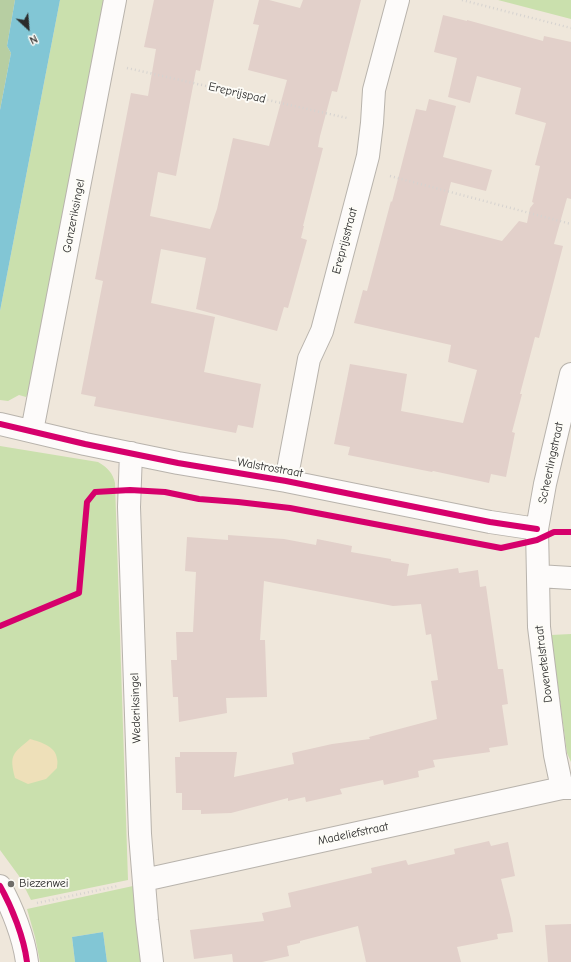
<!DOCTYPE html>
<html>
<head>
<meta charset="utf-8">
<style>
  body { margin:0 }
  #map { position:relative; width:571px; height:962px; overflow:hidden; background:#efe7db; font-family:"Comic Neue",sans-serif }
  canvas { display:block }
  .north { position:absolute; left:8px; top:8px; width:40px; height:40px; -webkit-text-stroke:3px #fdfcf7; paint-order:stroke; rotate:154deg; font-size:11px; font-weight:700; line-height:16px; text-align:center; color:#2b2b2b }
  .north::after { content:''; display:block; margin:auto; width:14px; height:18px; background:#2b2b2b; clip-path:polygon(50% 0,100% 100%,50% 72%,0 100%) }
</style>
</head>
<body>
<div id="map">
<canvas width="571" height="962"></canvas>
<div class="north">N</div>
</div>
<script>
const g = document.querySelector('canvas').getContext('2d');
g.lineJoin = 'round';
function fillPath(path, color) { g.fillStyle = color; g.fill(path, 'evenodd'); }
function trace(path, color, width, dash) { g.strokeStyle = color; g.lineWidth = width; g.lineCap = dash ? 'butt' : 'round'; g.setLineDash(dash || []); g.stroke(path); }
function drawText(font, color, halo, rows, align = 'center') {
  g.font = font + ' "Comic Neue",sans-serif'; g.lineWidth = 4; g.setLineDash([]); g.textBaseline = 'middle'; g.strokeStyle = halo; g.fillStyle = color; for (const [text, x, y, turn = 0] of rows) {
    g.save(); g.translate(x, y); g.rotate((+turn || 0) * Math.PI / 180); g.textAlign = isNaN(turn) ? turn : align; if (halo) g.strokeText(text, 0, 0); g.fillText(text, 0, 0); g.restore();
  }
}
const green = new Path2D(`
  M 60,0 L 107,0 L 30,389 L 26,397 L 19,395 L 8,401 L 0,400 L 0,311 Z
  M 498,0 L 571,0 L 571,19 Z
  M 0,446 L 98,462 C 107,467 113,473 115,483 L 128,880 L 31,900 L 19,876 L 0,850 Z
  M 571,634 L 571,762 L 567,753 L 551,635 Z
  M 133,886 L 143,962 L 107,962 L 103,932 L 72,937 L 75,962 L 40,962 L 35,937 L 27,909 Z`);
const forest = new Path2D(`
  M 0,0 L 15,0 L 7,46 L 11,53 L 0,110 Z`);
const sand = new Path2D(`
  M 30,739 C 40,742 56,746 57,759 C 58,762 57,765 57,768 L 46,779 L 28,784 L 15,778 C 9,754 13,754 30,739 Z`);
const water = new Path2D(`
  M 15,0 L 60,0 L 0,311 L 0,110 L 11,53 L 7,46 Z
  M 103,932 L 107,962 L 75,962 L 72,937 Z`);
const building = new Path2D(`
  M 154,0 L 214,0 L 200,71 L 196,70 L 176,176 L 158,172 L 150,216 L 210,229 L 217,209 L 233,138 L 269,146 L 287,80 L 248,70 L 259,25 L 253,24 L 259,0 L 269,0 L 300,8 L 303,0 L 361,0 L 337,92 L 332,91 L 320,136 L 318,147 L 323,148 L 303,226 L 304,226 L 301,238 L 307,240 L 288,308 L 284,307 L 277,331 L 196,309 L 206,258 L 161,249 L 151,303 L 215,317 L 204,372 L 261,384 L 253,428 L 238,425 L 236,433 L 94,406 L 96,397 L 81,394 L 103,281 L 95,279 L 131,93 L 148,96 L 156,49 L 144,47 Z
  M 443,15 L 467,21 L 467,20 L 543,41 L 544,36 L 571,42 L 571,199 L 567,198 L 554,244 L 563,246 L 539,338 L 535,337 L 520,394 L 522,394 L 512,432 L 515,433 L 506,477 L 491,474 L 489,483 L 433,471 L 432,472 L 348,455 L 350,447 L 334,444 L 350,364 L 407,374 L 401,411 L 463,423 L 477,370 L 448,362 L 451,345 L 354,323 L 363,290 L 367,291 L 391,201 L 392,202 L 416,109 L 426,111 L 429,99 L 456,106 L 443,157 L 492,170 L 486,191 L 451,182 L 440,225 L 502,241 L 519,221 L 527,223 L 530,208 L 534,203 L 532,202 L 540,166 L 535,165 L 546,123 L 515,114 L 521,88 L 477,76 L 470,103 L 448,97 L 457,58 L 434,52 Z
  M 228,535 L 284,539 L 316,545 L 317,539 L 352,546 L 351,552 L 391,559 L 391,561 L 409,564 L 407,576 L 458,568 L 459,573 L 478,570 L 480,587 L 486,586 L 498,669 L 503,669 L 508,704 L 502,705 L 508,745 L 489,748 L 490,752 L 433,760 L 435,767 L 418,771 L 419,777 L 384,785 L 383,780 L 340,789 L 342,794 L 306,802 L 305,797 L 288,801 L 288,798 L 231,813 L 201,814 L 201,810 L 182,810 L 182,793 L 176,793 L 175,757 L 180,757 L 180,752 L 237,752 L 234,777 L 294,764 L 292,753 L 332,744 L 370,739 L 369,737 L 437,719 L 431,681 L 438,680 L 431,634 L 426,635 L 421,604 L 393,606 L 264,581 L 260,640 L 265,640 L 267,697 L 226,698 L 227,713 L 179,722 L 178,697 L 173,697 L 171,660 L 177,660 L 176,632 L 193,632 L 196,572 L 185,571 L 187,537 L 228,540 Z
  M 489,841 L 491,846 L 508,842 L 515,876 L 501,879 L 511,919 L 513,932 L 497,934 L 498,939 L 457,947 L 461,962 L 366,962 L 358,926 L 300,941 L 300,943 L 287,946 L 289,956 L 262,962 L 233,962 L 232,954 L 194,959 L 190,930 L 264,921 L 262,913 L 291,907 L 288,893 L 372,873 L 371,868 L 406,860 L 408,865 L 455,854 L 454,849 Z
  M 571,924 L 571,962 L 548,962 L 545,925 Z`);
const path = new Path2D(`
  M 462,0 L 571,28
  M 127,68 L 347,118
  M 390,176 L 571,224
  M 37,903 L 118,886`);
const street = new Path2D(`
  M 571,374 L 545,484 L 537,529 L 539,627 L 555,755 L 562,788 L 571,788
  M 0,424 L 85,444 L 178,463 L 286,481 L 490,522 L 537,529
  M 32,431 L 115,0
  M 131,453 L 129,507 L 140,834 L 147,920 L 152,962
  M 286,481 L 309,359 L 322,331 L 368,156 L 372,123 L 374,90 L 398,0
  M 538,576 L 571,578
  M 144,880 L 562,788
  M 0,886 C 12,907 24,938 27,962`);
const cycleway = new Path2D(`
  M 0,424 L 85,444 L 178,463 L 286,481 L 490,522 L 537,529
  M 0,626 L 79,593 L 87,502 L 95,492 L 130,490 L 165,492 L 199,499 L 238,502 L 290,508 L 501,548 L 537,540 L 554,532 L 571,532
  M 0,886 C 12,907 24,938 27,962`);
const markers = [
  [11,884,4,"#706d69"]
];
const streetNames = [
  ["Ereprijspad",237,93,13],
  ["Ganzeriksingel",74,216,-79],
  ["Ereprijsstraat",345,241,-75],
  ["Scheerlingstraat",551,463,-78],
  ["Walstrostraat",270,468,10],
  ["Dovenetelstraat",544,664,-97],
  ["Wederiksingel",136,708,-92],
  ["Madeliefstraat",353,834,-12]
];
const poiNames = [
  ["Biezenwei",19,884]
];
fillPath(green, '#cae0ad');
fillPath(forest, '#b7cea2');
fillPath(sand, '#eee0b9');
fillPath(water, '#82c6d5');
fillPath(building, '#e2d0ca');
trace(street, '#b8b3ac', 24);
trace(path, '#d6d3d0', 2.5, [1, 3]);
trace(street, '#fdfbfa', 22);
trace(cycleway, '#d6006c', 6);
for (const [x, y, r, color] of markers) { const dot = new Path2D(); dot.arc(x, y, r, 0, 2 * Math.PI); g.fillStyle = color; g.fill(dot); trace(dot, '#fdfcf7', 1.5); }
drawText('12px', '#2b2b2b', '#fdfcf7', streetNames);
drawText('12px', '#2b2b2b', '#fdfcf7', poiNames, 'left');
</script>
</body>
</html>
